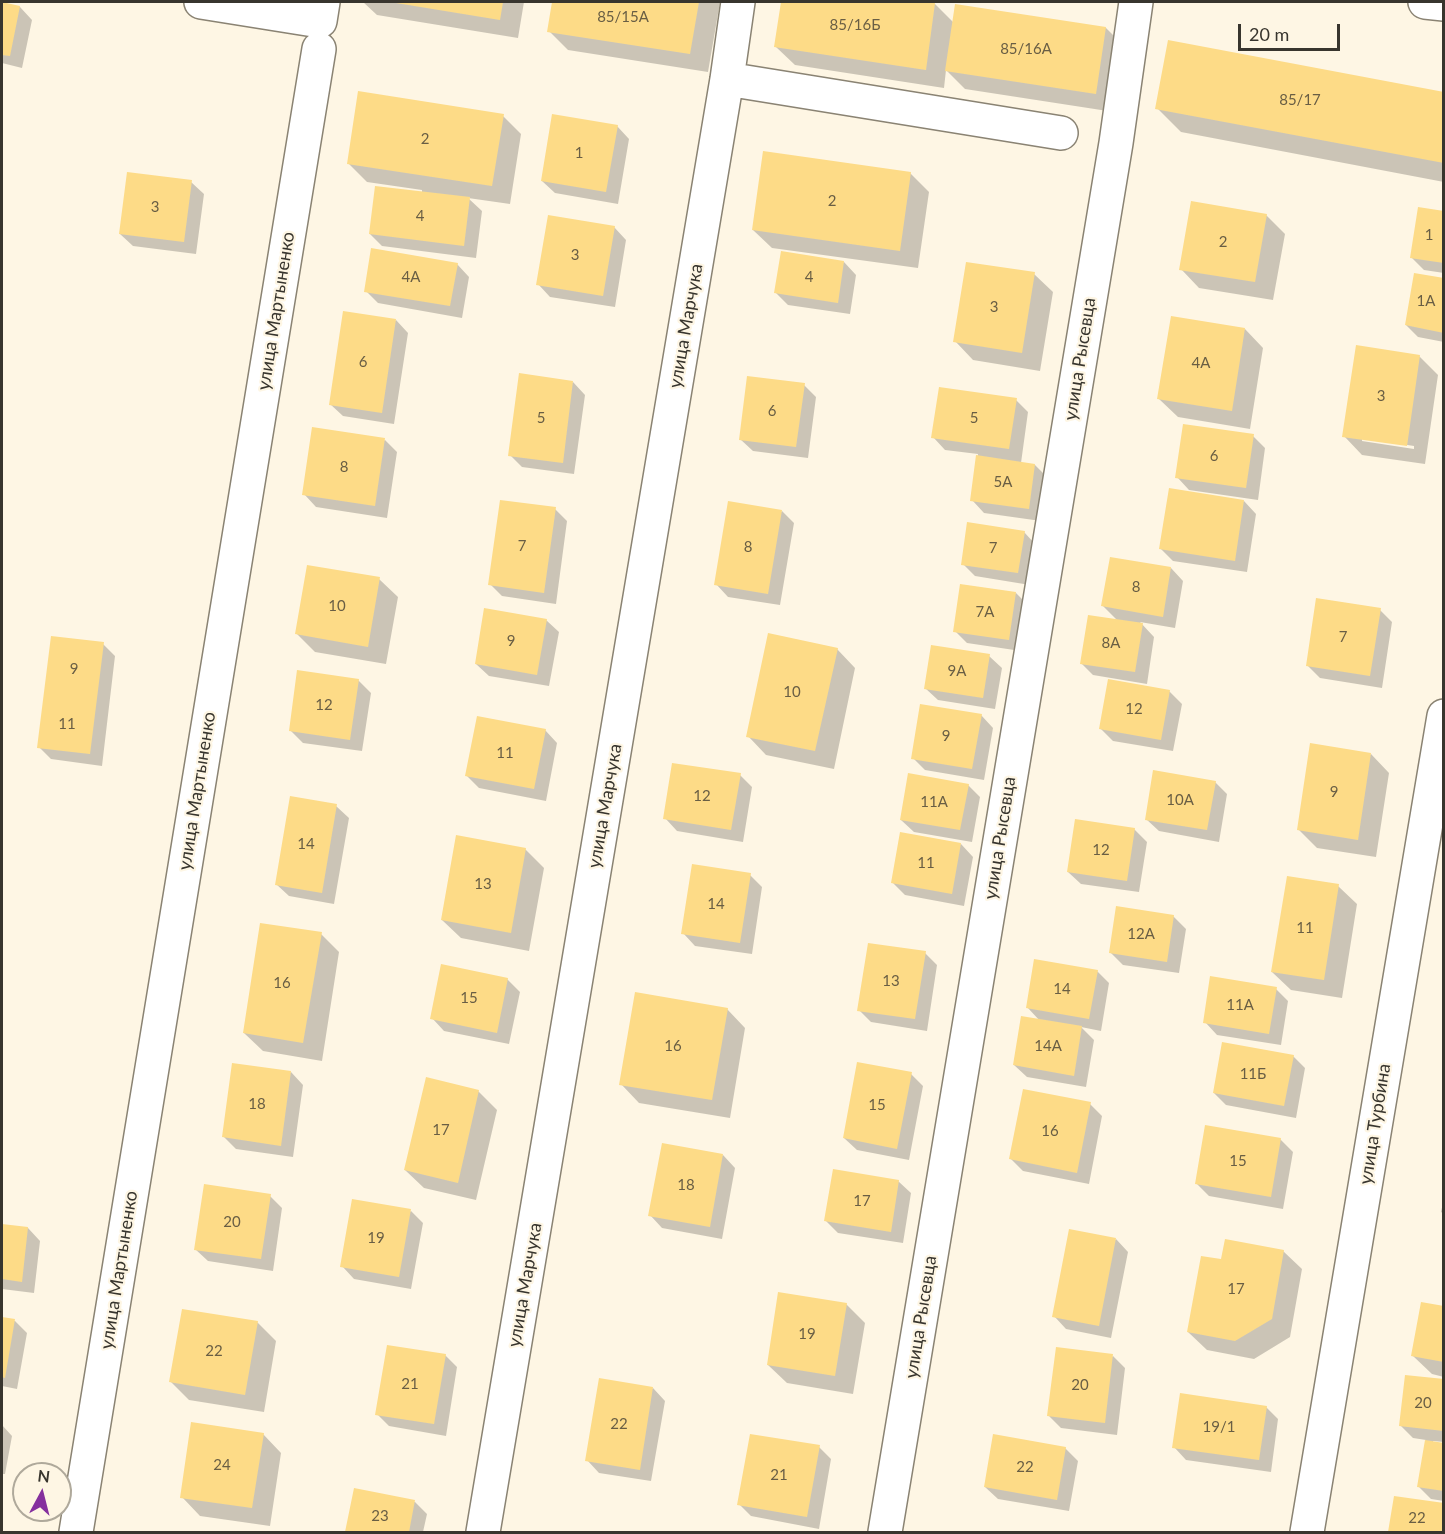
<!DOCTYPE html>
<html>
<head>
<meta charset="utf-8">
<style>
  body { margin:0 }
  #map { position:relative; width:1445px; height:1534px; overflow:hidden; background:#fef6e4; font-family:Lato,sans-serif }
  canvas { display:block }
  .frame { position:absolute; inset:0; border:3px solid #38352e; pointer-events:none }
  .north { position:absolute; left:12px; top:1462px; width:60px; height:60px; box-sizing:border-box; background:#fef6e4; border:2px solid #afa99b; border-radius:50%; rotate:7deg; font-size:16px; font-weight:700; line-height:24px; text-align:center; color:#38352e }
  .north::after { content:''; display:block; margin:auto; width:21px; height:27px; background:#85309e; clip-path:polygon(50% 0,100% 100%,50% 72%,0 100%) }
  .scale { position:absolute; left:1238px; top:24px; width:102px; height:27px; box-sizing:border-box; border:3px solid #38352e; border-top:0; padding-left:8px; font-size:18px; line-height:21px; white-space:nowrap; color:#38352e; -webkit-text-stroke:4px #fef6e4; paint-order:stroke }
</style>
</head>
<body>
<div id="map">
<canvas width="1445" height="1534"></canvas>
<div class="frame"></div>
<div class="north">N</div>
<div class="scale">20 m</div>
</div>
<script>
const g = document.querySelector('canvas').getContext('2d');
g.lineJoin = 'round';
function fillPath(path, color) { g.fillStyle = color; g.fill(path, 'evenodd'); }
function trace(path, color, width, dash) { g.strokeStyle = color; g.lineWidth = width; g.lineCap = dash ? 'butt' : 'round'; g.setLineDash(dash || []); g.stroke(path); }
function drawText(font, color, halo, rows, align = 'center') {
  g.font = font + ' Lato,sans-serif'; g.lineWidth = 4.5; g.setLineDash([]); g.textBaseline = 'middle'; g.strokeStyle = halo; g.fillStyle = color; for (const [text, x, y, turn = 0] of rows) {
    g.save(); g.translate(x, y); g.rotate((+turn || 0) * Math.PI / 180); g.textAlign = isNaN(turn) ? turn : align; if (halo) g.strokeText(text, 0, 0); g.fillText(text, 0, 0); g.restore();
  }
}
const shadow = new Path2D(`
  M 363,2 L 524,2 L 518,38 L 377,15 Z
  M 554,2 L 720,2 L 708,72 L 568,50 L 549,31 Z
  M 783,2 L 917,2 L 935,4 L 954,23 L 1106,28 L 1124,46 L 1114,112 L 965,89 L 946,70 L 944,88 L 795,65 L 776,47 Z
  M 2,4 L 20,7 L 32,20 L 22,68 L 2,63 Z
  M 1444,93 L 1444,182 L 1181,132 L 1157,108 Z
  M 503,116 L 521,134 L 510,204 L 468,198 L 482,211 L 476,258 L 382,246 L 370,234 L 422,193 L 422,190 L 367,182 L 348,163 Z
  M 617,126 L 629,139 L 618,204 L 555,193 L 542,181 Z
  M 910,173 L 929,192 L 918,268 L 772,248 L 753,230 Z
  M 191,182 L 204,194 L 196,254 L 133,246 L 120,234 Z
  M 1444,212 L 1444,273 L 1424,270 L 1412,258 Z
  M 1266,215 L 1285,234 L 1273,300 L 1199,288 L 1181,269 Z
  M 614,227 L 626,240 L 615,307 L 550,297 L 538,284 Z
  M 844,262 L 856,275 L 850,314 L 788,305 L 776,293 Z
  M 457,264 L 469,277 L 462,318 L 378,303 L 366,291 Z
  M 1034,274 L 1053,292 L 1040,371 L 973,360 L 955,341 Z
  M 1444,279 L 1444,342 L 1418,337 L 1406,325 Z
  M 396,320 L 408,333 L 394,424 L 343,416 L 330,404 Z
  M 1245,329 L 1263,348 L 1250,429 L 1178,417 L 1159,399 Z
  M 1419,356 L 1438,375 L 1425,464 L 1362,455 L 1344,436 ZM 1362,438 L 1414,446 L 1414,449 L 1362,441 Z
  M 573,382 L 585,395 L 574,474 L 522,467 L 510,455 Z
  M 804,385 L 816,397 L 808,458 L 753,451 L 740,439 Z
  M 1016,400 L 1028,412 L 1021,463 L 1035,465 L 1047,477 L 1041,521 L 984,513 L 972,500 L 978,454 L 945,450 L 933,437 Z
  M 1253,436 L 1265,448 L 1258,500 L 1189,490 L 1177,477 Z
  M 385,440 L 397,452 L 387,518 L 316,507 L 304,494 Z
  M 1244,501 L 1256,514 L 1247,572 L 1173,561 L 1161,549 Z
  M 555,509 L 567,521 L 556,604 L 502,596 L 490,584 Z
  M 782,511 L 794,523 L 780,605 L 728,597 L 716,584 Z
  M 1024,532 L 1036,545 L 1030,585 L 975,576 L 963,564 Z
  M 1171,568 L 1183,581 L 1175,628 L 1140,622 L 1154,637 L 1147,684 L 1093,675 L 1081,663 L 1118,621 L 1103,606 Z
  M 379,579 L 398,597 L 386,664 L 315,652 L 297,634 Z
  M 1016,593 L 1028,605 L 1021,651 L 967,643 L 955,631 Z
  M 1380,610 L 1392,622 L 1382,688 L 1320,678 L 1308,666 Z
  M 546,620 L 559,632 L 549,686 L 489,676 L 476,664 Z
  M 103,644 L 115,656 L 102,766 L 51,759 L 39,747 Z
  M 837,649 L 855,668 L 834,769 L 766,755 L 748,736 Z
  M 989,656 L 1002,668 L 995,709 L 938,700 L 925,688 Z
  M 358,680 L 371,693 L 362,751 L 303,743 L 290,730 Z
  M 1169,691 L 1182,704 L 1173,751 L 1113,741 L 1100,728 Z
  M 981,715 L 993,728 L 984,780 L 925,770 L 913,758 Z
  M 545,730 L 557,743 L 546,801 L 479,788 L 467,776 Z
  M 1371,754 L 1389,773 L 1376,857 L 1317,848 L 1299,830 Z
  M 740,775 L 752,787 L 743,842 L 677,831 L 665,818 Z
  M 1215,782 L 1227,794 L 1219,842 L 1159,831 L 1146,819 Z
  M 968,785 L 980,797 L 972,842 L 914,832 L 901,820 Z
  M 336,806 L 349,818 L 334,904 L 289,896 L 276,884 Z
  M 1134,829 L 1147,842 L 1139,892 L 1081,884 L 1068,872 Z
  M 961,844 L 973,857 L 964,906 L 905,895 L 893,883 Z
  M 525,849 L 544,868 L 529,951 L 461,938 L 442,920 Z
  M 750,875 L 762,887 L 752,954 L 695,946 L 683,933 Z
  M 1338,886 L 1357,904 L 1342,998 L 1291,990 L 1272,972 Z
  M 1173,916 L 1186,929 L 1179,973 L 1123,965 L 1110,952 Z
  M 321,934 L 339,952 L 322,1061 L 263,1051 L 244,1033 Z
  M 925,953 L 937,965 L 927,1031 L 871,1022 L 859,1010 Z
  M 1097,971 L 1109,983 L 1101,1031 L 1081,1027 L 1094,1040 L 1086,1087 L 1027,1077 L 1014,1065 L 1040,1021 L 1027,1007 Z
  M 507,979 L 520,992 L 509,1044 L 444,1031 L 432,1018 Z
  M 1276,989 L 1288,1001 L 1281,1045 L 1217,1035 L 1205,1022 Z
  M 727,1009 L 745,1028 L 730,1118 L 639,1103 L 621,1084 Z
  M 1293,1056 L 1305,1068 L 1296,1118 L 1226,1105 L 1214,1093 Z
  M 291,1072 L 303,1085 L 293,1157 L 236,1149 L 224,1137 Z
  M 911,1074 L 923,1086 L 909,1160 L 857,1150 L 844,1138 Z
  M 478,1091 L 497,1110 L 476,1200 L 424,1188 L 405,1170 Z
  M 1090,1104 L 1102,1116 L 1089,1184 L 1023,1171 L 1011,1159 Z
  M 1280,1139 L 1293,1152 L 1283,1209 L 1209,1196 L 1197,1184 Z
  M 723,1155 L 735,1168 L 722,1239 L 662,1228 L 650,1215 Z
  M 898,1181 L 911,1193 L 903,1243 L 838,1233 L 826,1221 Z
  M 270,1196 L 282,1208 L 273,1271 L 208,1261 L 195,1249 Z
  M 1444,1198 L 1444,1214 L 1441,1212 Z
  M 411,1211 L 423,1223 L 411,1289 L 354,1279 L 342,1266 Z
  M 2,1225 L 28,1228 L 40,1241 L 34,1293 L 2,1289 Z
  M 1116,1239 L 1128,1252 L 1111,1338 L 1066,1329 L 1054,1316 Z
  M 1283,1251 L 1302,1269 L 1290,1337 L 1254,1359 L 1207,1350 L 1188,1332 Z
  M 846,1304 L 865,1323 L 853,1394 L 787,1383 L 768,1365 Z
  M 1444,1308 L 1444,1377 L 1432,1374 L 1413,1356 Z
  M 2,1318 L 15,1321 L 27,1333 L 17,1389 L 2,1386 Z
  M 257,1322 L 276,1341 L 264,1412 L 189,1400 L 171,1382 Z
  M 445,1355 L 457,1367 L 446,1436 L 389,1426 L 377,1414 Z
  M 1113,1356 L 1125,1368 L 1117,1435 L 1061,1428 L 1049,1416 Z
  M 1444,1381 L 1444,1442 L 1433,1441 L 1433,1443 L 1444,1445 L 1444,1501 L 1431,1499 L 1419,1487 L 1426,1440 L 1413,1438 L 1401,1426 Z
  M 653,1388 L 665,1401 L 651,1481 L 599,1473 L 587,1460 Z
  M 1266,1407 L 1278,1419 L 1271,1472 L 1186,1460 L 1174,1447 Z
  M 2,1425 L 12,1436 L 5,1474 L 2,1474 Z
  M 263,1434 L 281,1453 L 270,1526 L 200,1516 L 182,1497 Z
  M 819,1447 L 831,1459 L 819,1529 L 751,1516 L 739,1504 Z
  M 1065,1448 L 1078,1461 L 1069,1511 L 998,1499 L 985,1487 Z
  M 355,1490 L 415,1502 L 427,1514 L 423,1532 L 346,1532 Z
  M 1396,1497 L 1444,1505 L 1444,1532 L 1390,1532 Z`);
const building = new Path2D(`
  M 2,2 L 20,6 L 10,56 L 2,55 Z
  M 390,2 L 503,2 L 500,20 Z
  M 552,2 L 699,2 L 690,54 L 547,32 Z
  M 781,2 L 935,3 L 926,70 L 774,47 Z
  M 955,4 L 1106,27 L 1096,94 L 945,71 Z
  M 1168,40 L 1444,92 L 1444,163 L 1155,109 Z
  M 358,91 L 504,114 L 492,186 L 347,164 Z
  M 552,114 L 618,125 L 606,192 L 541,181 Z
  M 763,151 L 911,172 L 900,251 L 752,230 Z
  M 127,172 L 192,180 L 184,242 L 119,234 Z
  M 375,186 L 470,197 L 464,246 L 369,234 Z
  M 1191,201 L 1267,214 L 1255,282 L 1179,270 Z
  M 1418,207 L 1444,211 L 1444,263 L 1410,258 Z
  M 548,215 L 615,226 L 603,296 L 536,285 Z
  M 371,248 L 458,263 L 450,306 L 364,292 Z
  M 781,251 L 844,261 L 838,303 L 774,293 Z
  M 966,262 L 1035,272 L 1022,353 L 953,342 Z
  M 1414,273 L 1444,278 L 1444,333 L 1405,325 Z
  M 343,311 L 396,319 L 382,413 L 329,405 Z
  M 1171,316 L 1245,328 L 1232,411 L 1157,399 Z
  M 1356,345 L 1420,355 L 1407,446 L 1342,437 Z
  M 519,373 L 573,381 L 563,463 L 508,456 Z
  M 747,376 L 805,383 L 796,447 L 739,440 Z
  M 939,387 L 1017,398 L 1009,449 L 931,438 Z
  M 1183,424 L 1254,434 L 1246,488 L 1175,478 Z
  M 312,427 L 385,438 L 375,506 L 302,495 Z
  M 976,455 L 1035,464 L 1029,509 L 970,501 Z
  M 1169,488 L 1244,500 L 1235,561 L 1159,549 Z
  M 500,500 L 556,507 L 544,593 L 488,585 Z
  M 728,501 L 782,510 L 768,594 L 714,585 Z
  M 967,522 L 1025,531 L 1018,573 L 961,565 Z
  M 1110,557 L 1171,567 L 1163,617 L 1101,606 Z
  M 307,565 L 380,577 L 368,647 L 295,634 Z
  M 960,584 L 1016,592 L 1009,640 L 953,632 Z
  M 1316,598 L 1381,608 L 1370,676 L 1306,666 Z
  M 484,608 L 547,619 L 537,675 L 475,664 Z
  M 1088,615 L 1143,623 L 1135,672 L 1080,664 Z
  M 768,633 L 838,648 L 815,751 L 746,737 Z
  M 51,636 L 104,642 L 90,754 L 37,748 Z
  M 931,645 L 990,654 L 983,698 L 924,689 Z
  M 297,670 L 359,679 L 350,740 L 289,731 Z
  M 1108,679 L 1170,690 L 1161,740 L 1099,729 Z
  M 920,704 L 982,714 L 972,769 L 911,759 Z
  M 477,716 L 546,729 L 534,789 L 465,776 Z
  M 1310,743 L 1371,753 L 1358,840 L 1297,830 Z
  M 672,763 L 741,773 L 731,830 L 663,819 Z
  M 1153,770 L 1216,781 L 1207,830 L 1145,820 Z
  M 908,773 L 969,784 L 960,830 L 900,820 Z
  M 290,796 L 337,804 L 322,893 L 275,885 Z
  M 1075,819 L 1135,828 L 1127,881 L 1067,872 Z
  M 900,832 L 961,843 L 952,894 L 891,883 Z
  M 456,835 L 526,848 L 511,933 L 441,920 Z
  M 692,864 L 751,873 L 740,943 L 681,934 Z
  M 1287,876 L 1339,884 L 1324,980 L 1271,972 Z
  M 1116,906 L 1174,915 L 1167,962 L 1109,953 Z
  M 260,923 L 322,932 L 303,1043 L 243,1033 Z
  M 868,943 L 926,951 L 915,1019 L 857,1011 Z
  M 1034,959 L 1098,970 L 1089,1019 L 1026,1008 Z
  M 441,964 L 508,978 L 497,1033 L 430,1019 Z
  M 1210,976 L 1277,987 L 1269,1034 L 1203,1023 Z
  M 635,992 L 728,1008 L 712,1100 L 619,1085 Z
  M 1021,1016 L 1082,1026 L 1074,1076 L 1013,1065 Z
  M 1222,1042 L 1294,1055 L 1284,1106 L 1213,1093 Z
  M 857,1062 L 912,1072 L 897,1149 L 843,1138 Z
  M 232,1063 L 291,1071 L 281,1146 L 222,1137 Z
  M 426,1077 L 479,1090 L 458,1183 L 404,1170 Z
  M 1023,1089 L 1091,1102 L 1077,1173 L 1009,1159 Z
  M 1205,1125 L 1281,1138 L 1271,1197 L 1195,1184 Z
  M 662,1143 L 723,1154 L 710,1227 L 648,1216 Z
  M 833,1169 L 899,1180 L 891,1232 L 824,1221 Z
  M 204,1184 L 271,1194 L 261,1259 L 194,1250 Z
  M 352,1199 L 411,1209 L 399,1277 L 340,1267 Z
  M 2,1224 L 28,1227 L 22,1282 L 2,1279 Z
  M 1069,1229 L 1116,1238 L 1099,1326 L 1052,1317 Z
  M 1225,1239 L 1284,1250 L 1272,1319 L 1235,1341 L 1187,1332 L 1201,1256 L 1221,1259 Z
  M 778,1292 L 847,1303 L 835,1376 L 767,1365 Z
  M 1421,1302 L 1444,1306 L 1444,1362 L 1411,1356 Z
  M 182,1309 L 258,1321 L 245,1395 L 169,1382 Z
  M 2,1317 L 15,1319 L 5,1378 L 2,1377 Z
  M 387,1345 L 446,1354 L 434,1424 L 375,1415 Z
  M 1056,1347 L 1113,1354 L 1105,1423 L 1047,1416 Z
  M 1405,1375 L 1444,1379 L 1444,1431 L 1399,1426 Z
  M 599,1378 L 653,1387 L 640,1470 L 585,1461 Z
  M 1180,1393 L 1267,1406 L 1259,1460 L 1172,1448 Z
  M 191,1422 L 264,1433 L 252,1508 L 180,1498 Z
  M 750,1434 L 820,1445 L 807,1517 L 737,1505 Z
  M 993,1434 L 1066,1447 L 1057,1500 L 984,1487 Z
  M 1425,1440 L 1444,1443 L 1444,1491 L 1417,1487 Z
  M 354,1488 L 415,1500 L 409,1532 L 345,1532 Z
  M 1394,1496 L 1444,1503 L 1444,1532 L 1388,1532 Z`);
const minor = new Path2D(`
  M 201,2 L 320,21 L 323,2
  M 1425,2 L 1444,4
  M 727,79 L 1061,133
  M 76,1532 L 319,49
  M 483,1532 L 727,79 L 738,2
  M 885,1532 L 1116,143 L 1136,2
  M 1307,1532 L 1444,716`);
const numberNames = [
  ["85/15А",623,17],
  ["85/16Б",855,25],
  ["85/16А",1026,49],
  ["85/17",1300,100],
  ["2",425,139],
  ["1",579,153],
  ["2",832,201],
  ["3",155,207],
  ["4",420,216],
  ["1",1429,235],
  ["2",1223,242],
  ["3",575,255],
  ["4А",411,277],
  ["4",809,277],
  ["1А",1426,301],
  ["3",994,307],
  ["6",363,362],
  ["4А",1201,363],
  ["3",1381,396],
  ["6",772,411],
  ["5",541,418],
  ["5",974,418],
  ["6",1214,456],
  ["8",344,467],
  ["5А",1003,482],
  ["7",522,546],
  ["8",748,547],
  ["7",993,548],
  ["8",1136,587],
  ["10",337,606],
  ["7А",985,612],
  ["7",1343,637],
  ["9",511,641],
  ["8А",1111,643],
  ["9",74,669],
  ["9А",957,671],
  ["10",792,692],
  ["12",324,705],
  ["12",1134,709],
  ["11",67,724],
  ["9",946,736],
  ["11",505,753],
  ["9",1334,792],
  ["12",702,796],
  ["10А",1180,800],
  ["11А",934,802],
  ["14",306,844],
  ["12",1101,850],
  ["11",926,863],
  ["13",483,884],
  ["14",716,904],
  ["11",1305,928],
  ["12А",1141,934],
  ["13",891,981],
  ["16",282,983],
  ["14",1062,989],
  ["15",469,998],
  ["11А",1240,1005],
  ["16",673,1046],
  ["14А",1048,1046],
  ["11Б",1253,1074],
  ["18",257,1104],
  ["15",877,1105],
  ["17",441,1130],
  ["16",1050,1131],
  ["15",1238,1161],
  ["18",686,1185],
  ["17",862,1201],
  ["20",232,1222],
  ["19",376,1238],
  ["17",1236,1289],
  ["19",807,1334],
  ["22",214,1351],
  ["21",410,1384],
  ["20",1080,1385],
  ["20",1423,1403],
  ["22",619,1424],
  ["19/1",1219,1427],
  ["24",222,1465],
  ["22",1025,1467],
  ["21",779,1475],
  ["23",380,1516],
  ["22",1417,1518]
];
const streetNames = [
  ["улица Мартыненко",276,311,-81],
  ["улица Марчука",686,326,-80],
  ["улица Рысевца",1080,359,-81],
  ["улица Мартыненко",197,791,-81],
  ["улица Марчука",605,806,-80],
  ["улица Рысевца",1000,838,-81],
  ["улица Турбина",1375,1124,-81],
  ["улица Мартыненко",119,1270,-81],
  ["улица Марчука",525,1285,-80],
  ["улица Рысевца",921,1317,-81]
];
fillPath(shadow, '#0003');
fillPath(building, '#fddb87');
trace(minor, '#8a8373', 36);
trace(minor, '#fff', 33);
drawText('15px', '#695e44', null, numberNames);
drawText('18px', '#38352e', '#fef6e4', streetNames);
</script>
</body>
</html>
